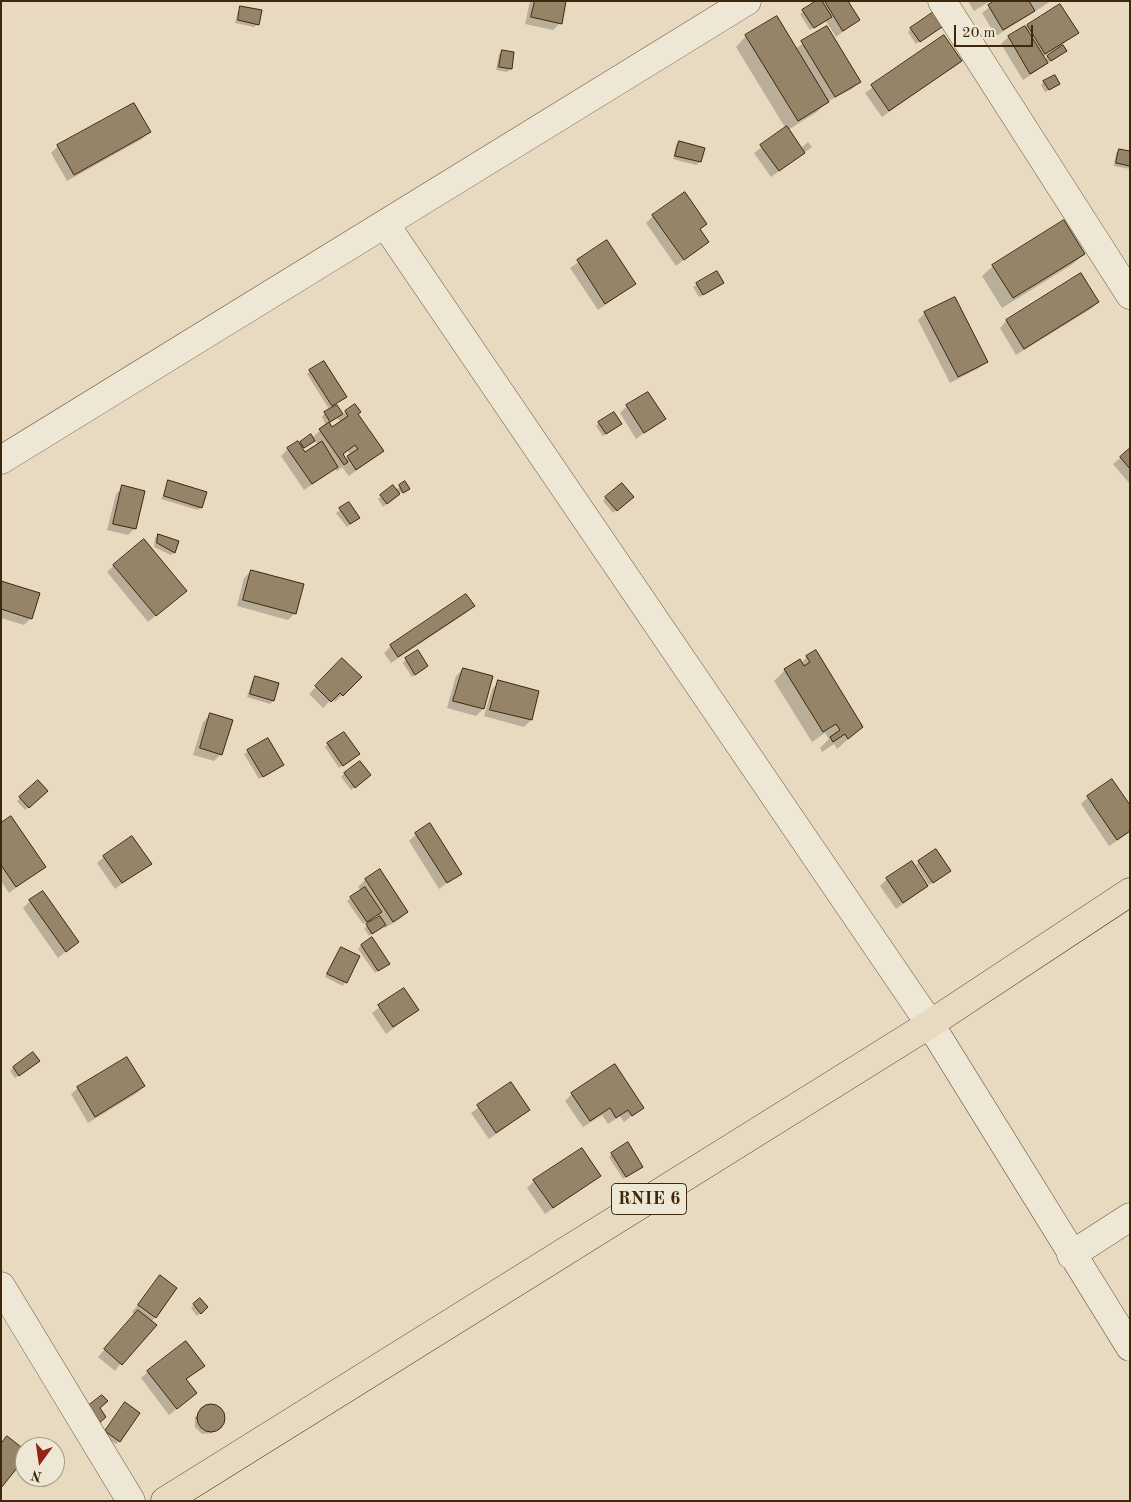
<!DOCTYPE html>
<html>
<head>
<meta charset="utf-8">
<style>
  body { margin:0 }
  #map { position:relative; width:1131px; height:1502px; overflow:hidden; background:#e7dac0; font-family:"Old Standard TT",serif }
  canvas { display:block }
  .frame { position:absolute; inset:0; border:2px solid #3e270a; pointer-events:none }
  .north { position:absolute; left:15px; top:1437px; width:50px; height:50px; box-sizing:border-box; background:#efe7d6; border:1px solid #a89a84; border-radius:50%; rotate:194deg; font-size:14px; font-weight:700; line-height:20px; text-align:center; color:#3e270a }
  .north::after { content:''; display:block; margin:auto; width:18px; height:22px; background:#8f2418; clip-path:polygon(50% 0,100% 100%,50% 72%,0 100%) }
  .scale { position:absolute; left:954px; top:25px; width:79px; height:22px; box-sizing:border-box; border:2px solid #3e270a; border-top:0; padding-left:6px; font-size:15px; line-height:18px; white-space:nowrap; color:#3e270a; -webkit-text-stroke:4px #efe7d6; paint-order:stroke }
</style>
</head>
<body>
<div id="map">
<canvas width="1131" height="1502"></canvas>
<div class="frame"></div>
<div class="north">N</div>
<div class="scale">20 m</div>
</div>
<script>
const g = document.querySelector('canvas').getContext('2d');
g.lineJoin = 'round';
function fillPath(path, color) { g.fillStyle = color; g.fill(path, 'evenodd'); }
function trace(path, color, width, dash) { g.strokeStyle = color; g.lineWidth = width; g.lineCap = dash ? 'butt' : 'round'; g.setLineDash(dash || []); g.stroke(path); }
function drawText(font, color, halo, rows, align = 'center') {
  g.font = font + ' "Old Standard TT",serif'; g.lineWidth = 4; g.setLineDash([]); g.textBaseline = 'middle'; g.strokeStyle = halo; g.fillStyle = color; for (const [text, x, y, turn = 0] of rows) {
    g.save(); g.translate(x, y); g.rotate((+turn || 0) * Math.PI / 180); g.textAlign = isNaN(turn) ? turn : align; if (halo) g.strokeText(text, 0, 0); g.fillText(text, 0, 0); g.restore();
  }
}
const shadow = new Path2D(`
  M 530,1 L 565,1 L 560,23 L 553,30 L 525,24 Z
  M 814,1 L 847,1 L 858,20 L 836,37 L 826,21 L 810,30 L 800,14 L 815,3 Z
  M 968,1 L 990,1 L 974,11 Z
  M 997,1 L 1051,1 L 996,36 L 982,13 Z
  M 1060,6 L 1077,33 L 1061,45 L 1065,51 L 1062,54 L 1023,80 L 1001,44 L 1008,37 ZM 1051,52 L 1052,52 L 1045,59 L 1043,57 Z
  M 241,7 L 258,24 L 254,27 L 235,23 L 238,11 Z
  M 943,25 L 916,44 L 908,32 L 911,29 Z
  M 827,27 L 859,82 L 852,89 L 827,102 L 817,112 L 788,130 L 801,148 L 808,142 L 812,147 L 771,177 L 754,153 L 786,129 L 736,47 L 746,36 L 795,49 Z
  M 943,37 L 960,61 L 882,117 L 865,93 Z
  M 502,51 L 511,69 L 507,72 L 496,70 L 499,54 Z
  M 1044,82 L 1055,87 L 1045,92 L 1041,85 Z
  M 149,132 L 142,139 L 67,181 L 51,153 L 58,146 Z
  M 679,142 L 700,162 L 696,165 L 673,159 L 676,145 Z
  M 1119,150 L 1130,152 L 1130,169 L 1114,166 L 1116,153 Z
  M 653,216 L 706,223 L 699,230 L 708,241 L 676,266 L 646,223 Z
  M 607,242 L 635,284 L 598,310 L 570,268 Z
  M 1084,254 L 1073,264 L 1002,308 L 982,276 L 993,266 Z
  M 716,273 L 719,286 L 699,297 L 693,287 Z
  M 1081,275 L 1098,302 L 1091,309 L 1016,355 L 1000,328 L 1006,321 Z
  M 925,313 L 986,361 L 979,368 L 950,383 L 918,320 Z
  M 310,371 L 342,400 L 329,409 L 307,374 Z
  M 355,406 L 356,414 L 382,451 L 349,476 L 342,467 L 337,471 L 335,469 L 304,490 L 281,456 L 288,449 L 312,438 L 326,425 L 322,417 L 325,413 L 337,407 L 342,415 ZM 337,418 L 341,422 L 332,428 L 328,423 ZM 314,440 L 318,445 L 304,454 L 301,450 ZM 348,451 L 350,455 L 345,460 L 342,455 Z
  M 627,406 L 664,418 L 636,439 L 620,413 Z
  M 599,423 L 617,427 L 603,436 L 596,426 Z
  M 1130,450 L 1130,484 L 1113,464 Z
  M 169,482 L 201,507 L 198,510 L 161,499 Z
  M 405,483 L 405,492 L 399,493 L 383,507 L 378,499 L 393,487 L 395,490 Z
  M 123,487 L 135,528 L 128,535 L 107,530 L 116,494 Z
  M 606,497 L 629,500 L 613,513 L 603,501 Z
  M 349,503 L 358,518 L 347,527 L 336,513 Z
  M 158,535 L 174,552 L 171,555 L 154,547 L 155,538 Z
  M 114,565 L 178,597 L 148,622 L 107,572 Z
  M 251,571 L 295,613 L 288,620 L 237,606 L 244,578 Z
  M 1,582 L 31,618 L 24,625 L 1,618 Z
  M 473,606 L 466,613 L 391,663 L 384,653 L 391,646 Z
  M 807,657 L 862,727 L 837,749 L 834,744 L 822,752 L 820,748 L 829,739 L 825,733 L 812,742 L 774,681 L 785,670 L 801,663 Z
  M 406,659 L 424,669 L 412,677 L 403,663 Z
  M 342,660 L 360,677 L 335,702 L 332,699 L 323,708 L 309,694 Z
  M 463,669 L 483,709 L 476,716 L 447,708 L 456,676 Z
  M 255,678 L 273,701 L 270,704 L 247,697 L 252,681 Z
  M 499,682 L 531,720 L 524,727 L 484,716 L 492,689 Z
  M 210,715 L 221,754 L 214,761 L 193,755 L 203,722 Z
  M 267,740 L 282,765 L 259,779 L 244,754 Z
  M 328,744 L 355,757 L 339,768 L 325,747 Z
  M 344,774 L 367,778 L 351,790 L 341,777 Z
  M 38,782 L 47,791 L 25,810 L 17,801 Z
  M 1088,797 L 1130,807 L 1130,832 L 1109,846 L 1081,804 Z
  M 1,825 L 44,866 L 9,893 L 1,881 Z
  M 416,834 L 460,873 L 439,889 L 409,841 Z
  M 104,857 L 150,863 L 115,889 L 97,863 Z
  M 919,862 L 946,874 L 929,885 L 916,865 Z
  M 380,871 L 407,912 L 400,919 L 385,928 L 384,926 L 369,936 L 364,928 L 379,918 L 377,915 L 363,924 L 347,901 L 361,891 L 358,887 L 365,880 Z
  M 887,879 L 927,886 L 896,909 L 880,886 Z
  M 30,901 L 77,942 L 58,958 L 23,908 Z
  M 361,946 L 385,966 L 375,973 L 358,949 Z
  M 341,948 L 359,957 L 343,986 L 325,977 Z
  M 403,989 L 417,1010 L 386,1034 L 372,1013 Z
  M 35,1064 L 15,1078 L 10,1071 L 14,1067 Z
  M 510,1084 L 529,1110 L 489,1139 L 471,1113 Z
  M 144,1086 L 137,1093 L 88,1123 L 71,1094 L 78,1088 Z
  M 572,1094 L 642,1108 L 624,1122 L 620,1116 L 608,1124 L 602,1115 L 583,1127 L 565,1101 Z
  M 612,1154 L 638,1170 L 623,1179 L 609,1157 Z
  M 599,1176 L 545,1214 L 527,1188 L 534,1181 Z
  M 160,1277 L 155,1317 L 115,1371 L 98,1357 L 135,1315 L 132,1312 Z
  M 200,1300 L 204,1310 L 197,1316 L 191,1308 Z
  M 203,1365 L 186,1380 L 196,1393 L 169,1415 L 141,1378 L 148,1372 Z
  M 206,1406 L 215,1406 L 222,1413 L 223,1422 L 212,1433 L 202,1434 L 195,1427 L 195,1417 Z
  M 122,1407 L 119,1441 L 116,1444 L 102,1435 Z`);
const building = new Path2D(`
  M 535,1 L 566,1 L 562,24 L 531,17 Z
  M 816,1 L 822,1 L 832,17 L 814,28 L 802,10 Z
  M 825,1 L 848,1 L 860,20 L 843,31 Z
  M 994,1 L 1029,1 L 1035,11 L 1003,30 L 988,5 Z
  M 1060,4 L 1079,33 L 1045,54 L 1027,25 Z
  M 240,6 L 262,10 L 259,25 L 238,20 Z
  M 935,11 L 945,25 L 920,42 L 910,28 Z
  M 777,16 L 829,102 L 798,121 L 745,35 Z
  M 827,26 L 861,82 L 835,97 L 801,41 Z
  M 1025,26 L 1048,63 L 1030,74 L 1008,36 Z
  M 944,35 L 962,61 L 889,111 L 871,85 Z
  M 1063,45 L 1067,51 L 1051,61 L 1047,56 Z
  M 502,50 L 514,52 L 512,69 L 499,67 Z
  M 1055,75 L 1060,84 L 1049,90 L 1043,81 Z
  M 134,103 L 151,132 L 74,175 L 57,145 Z
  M 787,126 L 805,153 L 779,171 L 760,145 Z
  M 679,141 L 705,148 L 701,162 L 675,156 Z
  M 1119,149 L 1130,151 L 1130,166 L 1116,163 Z
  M 685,192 L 707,224 L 700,229 L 709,242 L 684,260 L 652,215 Z
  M 1064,220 L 1085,254 L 1013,298 L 992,265 Z
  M 607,240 L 636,284 L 605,304 L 577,260 Z
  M 717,271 L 724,283 L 703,295 L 696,283 Z
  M 1081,273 L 1099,302 L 1024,349 L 1006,320 Z
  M 955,297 L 988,362 L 958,377 L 924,312 Z
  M 324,361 L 347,397 L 332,406 L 309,370 Z
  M 648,392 L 666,419 L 644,433 L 626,405 Z
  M 355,404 L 361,412 L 358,414 L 384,451 L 356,470 L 347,456 L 358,449 L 355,445 L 343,454 L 348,462 L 344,465 L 319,429 L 329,422 L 332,427 L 348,416 L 345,411 Z
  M 337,405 L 343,414 L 330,422 L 324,412 Z
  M 614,412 L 622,424 L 606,434 L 598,422 Z
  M 311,434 L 315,441 L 304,448 L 300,442 Z
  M 298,441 L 305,452 L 322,441 L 338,467 L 312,484 L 287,448 Z
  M 1130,448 L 1130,469 L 1120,457 Z
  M 168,480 L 207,492 L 202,508 L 164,496 Z
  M 405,481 L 410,489 L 403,493 L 399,485 Z
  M 622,483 L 634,497 L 617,511 L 605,497 Z
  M 122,485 L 145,491 L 136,529 L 113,524 Z
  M 393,485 L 400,494 L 387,504 L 380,495 Z
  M 349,502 L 360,518 L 350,524 L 339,508 Z
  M 158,534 L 179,541 L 175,553 L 157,543 Z
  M 144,539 L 187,591 L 156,616 L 113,565 Z
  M 251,570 L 304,584 L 296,614 L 243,600 Z
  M 1,581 L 40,593 L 32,619 L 1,609 Z
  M 466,594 L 475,606 L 398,657 L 390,645 Z
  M 418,650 L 428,666 L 415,675 L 405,658 Z
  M 816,650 L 863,727 L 848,739 L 845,734 L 833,742 L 830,737 L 840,730 L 836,724 L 823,732 L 784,669 L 800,659 L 804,666 L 810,662 L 806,656 Z
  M 342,658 L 362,677 L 343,696 L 340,693 L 331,702 L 315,686 Z
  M 463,668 L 493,676 L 484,709 L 453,701 Z
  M 255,676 L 279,683 L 274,701 L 250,694 Z
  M 498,680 L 539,691 L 532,720 L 490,710 Z
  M 210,713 L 233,720 L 222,755 L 200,748 Z
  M 344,732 L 360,754 L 343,766 L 327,743 Z
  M 268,738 L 284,765 L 263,777 L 247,750 Z
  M 360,761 L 371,775 L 355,788 L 344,773 Z
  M 1112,779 L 1130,805 L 1130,831 L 1117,840 L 1087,796 Z
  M 38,780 L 48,791 L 29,808 L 19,797 Z
  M 11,816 L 46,867 L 16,887 L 1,865 L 1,823 Z
  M 430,823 L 462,874 L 447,883 L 415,833 Z
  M 132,836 L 152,864 L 122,883 L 103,856 Z
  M 936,849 L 951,871 L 933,883 L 918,861 Z
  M 912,861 L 928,886 L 903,903 L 886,878 Z
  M 380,869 L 408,912 L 393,922 L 365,879 Z
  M 365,887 L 382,912 L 367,922 L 350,897 Z
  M 43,891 L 79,942 L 66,952 L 29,900 Z
  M 380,916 L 386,925 L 372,934 L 366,924 Z
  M 372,937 L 390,964 L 378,971 L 361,945 Z
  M 341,947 L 360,956 L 347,983 L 327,974 Z
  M 404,988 L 419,1010 L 393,1027 L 378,1005 Z
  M 33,1052 L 40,1061 L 19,1076 L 13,1067 Z
  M 127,1057 L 145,1086 L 95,1117 L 77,1087 Z
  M 615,1064 L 644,1108 L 632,1116 L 628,1110 L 616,1118 L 610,1108 L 590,1121 L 571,1093 Z
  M 511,1082 L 530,1110 L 496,1133 L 477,1105 Z
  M 628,1142 L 643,1167 L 626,1177 L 611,1153 Z
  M 582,1148 L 601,1176 L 553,1208 L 533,1180 Z
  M 160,1275 L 177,1288 L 156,1318 L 138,1305 Z
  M 200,1298 L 208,1307 L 201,1314 L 193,1304 Z
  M 138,1310 L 157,1325 L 122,1365 L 104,1349 Z
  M 186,1341 L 205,1366 L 186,1379 L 197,1393 L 177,1409 L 147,1371 Z
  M 102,1395 L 108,1401 L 100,1408 L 106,1417 L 97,1425 L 84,1409 Z
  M 125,1402 L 140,1413 L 120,1442 L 105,1431 Z
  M197 1418a14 14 0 1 1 28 0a14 14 0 1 1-28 0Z
  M 7,1436 L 25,1450 L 25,1458 L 1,1488 L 1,1444 Z`);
const minor = new Path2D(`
  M 942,1 L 1130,295
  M 385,224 L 930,1024 L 1130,1347
  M 1,460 L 747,1
  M 1071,1255 L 1130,1217
  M 1,1286 L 131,1501`);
const major = new Path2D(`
  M 165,1501 L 930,1024 L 1130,892`);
const shields = [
  [649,1199,75]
];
const shieldNames = [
  ["RNIE 6",649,1199]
];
fillPath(shadow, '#0003');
fillPath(building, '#968469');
trace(building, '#3e270a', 1);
trace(minor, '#685438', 29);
trace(major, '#3e270a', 29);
trace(minor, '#efe7d6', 28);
trace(major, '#e7dac0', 28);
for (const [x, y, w] of shields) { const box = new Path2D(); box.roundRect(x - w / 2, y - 15.5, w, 31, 4); g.fillStyle = '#efe7d6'; g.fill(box); trace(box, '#3e270a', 1); }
drawText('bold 18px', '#3e270a', null, shieldNames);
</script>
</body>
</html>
